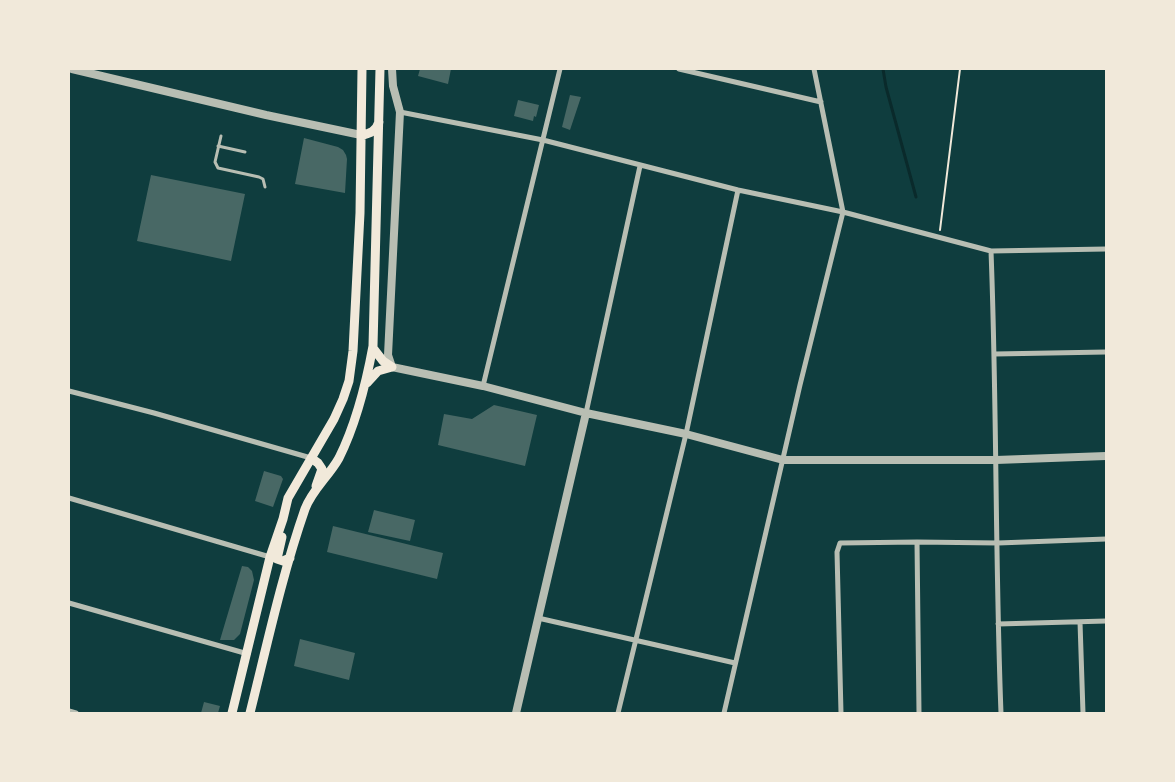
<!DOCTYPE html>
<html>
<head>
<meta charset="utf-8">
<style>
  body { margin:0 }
  #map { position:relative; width:1175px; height:782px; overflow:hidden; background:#0f3d3e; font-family:Raleway,sans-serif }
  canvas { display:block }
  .frame { position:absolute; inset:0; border:70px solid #f1e9da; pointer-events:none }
</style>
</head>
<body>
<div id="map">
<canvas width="1175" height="782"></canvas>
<div class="frame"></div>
</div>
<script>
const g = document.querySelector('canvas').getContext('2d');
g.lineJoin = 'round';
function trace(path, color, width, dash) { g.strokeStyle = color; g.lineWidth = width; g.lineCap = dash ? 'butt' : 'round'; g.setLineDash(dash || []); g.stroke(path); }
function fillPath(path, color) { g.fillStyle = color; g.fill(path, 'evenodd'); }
const stream = new Path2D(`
  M 883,69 L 886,87 L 916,197`);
const building = new Path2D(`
  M 420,69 L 451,69 L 448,84 L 418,76 Z
  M 570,95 L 581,97 L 570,130 L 562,127 Z
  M 518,100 L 539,105 L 536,117 L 534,116 L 533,121 L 514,116 Z
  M 304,138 L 338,147 L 343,150 L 346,155 L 347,159 L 345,193 L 295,184 Z
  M 151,175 L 245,194 L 231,261 L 137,241 Z
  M 494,405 L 537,415 L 525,466 L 438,445 L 444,414 L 472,419 Z
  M 264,471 L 281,476 L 283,479 L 273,507 L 255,501 Z
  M 374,510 L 415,520 L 410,541 L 368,532 Z
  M 333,526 L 443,553 L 437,579 L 327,552 Z
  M 242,566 L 248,567 L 252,571 L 254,580 L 240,634 L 234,640 L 220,640 Z
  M 300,639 L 355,653 L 349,680 L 294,666 Z
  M 204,702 L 220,706 L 218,713 L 201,713 Z`);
const path = new Path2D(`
  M 940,230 L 960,69`);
const service = new Path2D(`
  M 221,136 L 215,162 L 218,168 L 259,177 L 263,179 L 265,187
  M 218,146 L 245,152`);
const minor = new Path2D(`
  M 679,69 L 821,102
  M 400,112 L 543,140 L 738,190 L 843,212 L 991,251 L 1106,249
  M 991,251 C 997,405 995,559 1001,713
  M 995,354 L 1106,352
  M 483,386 L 560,69
  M 69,391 L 154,413 L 311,458
  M 586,413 L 640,166
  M 69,498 L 270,557
  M 917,542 L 919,713
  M 69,603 L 248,654
  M 538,618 L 735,663
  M 1080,622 L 1083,713
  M 998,624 L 1106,621
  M 69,711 L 76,713
  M 618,713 L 686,434 L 738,190
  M 724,713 L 800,385 L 843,212 L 814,69
  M 841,713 L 837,552 L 840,543 L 917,542 L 998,543 L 1106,539`);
const tertiary = new Path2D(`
  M 72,69 L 266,115 L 361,135
  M 392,69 L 393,86 L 400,112 L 388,355 L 392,367 L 483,386 L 586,413 L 686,434 L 783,460 L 996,460 L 1106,456
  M 516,713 L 586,413`);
const secondary = new Path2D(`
  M 361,135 C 370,134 376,131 379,122
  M 373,348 L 383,361 L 392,367
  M 367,383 L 378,371 L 392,367
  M 311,458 L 318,463 L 322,469 L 316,486
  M 282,537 L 277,559 L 283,561 L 290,558
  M 232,713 L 270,557 L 283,519 L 288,498 L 334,419 L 343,399 L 349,381 L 353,351 L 360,213 L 362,69
  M 250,713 C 267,645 282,575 305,509 C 312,490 329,476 339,458 C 356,424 366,384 373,346 L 380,69`);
trace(stream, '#0a2a2b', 3);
fillPath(building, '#486865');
trace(path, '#f1e9da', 2);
trace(service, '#b8beb3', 3);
trace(minor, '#b8beb3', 5);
trace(tertiary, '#b8beb3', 8);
trace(secondary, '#f1e9da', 9);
</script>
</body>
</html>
